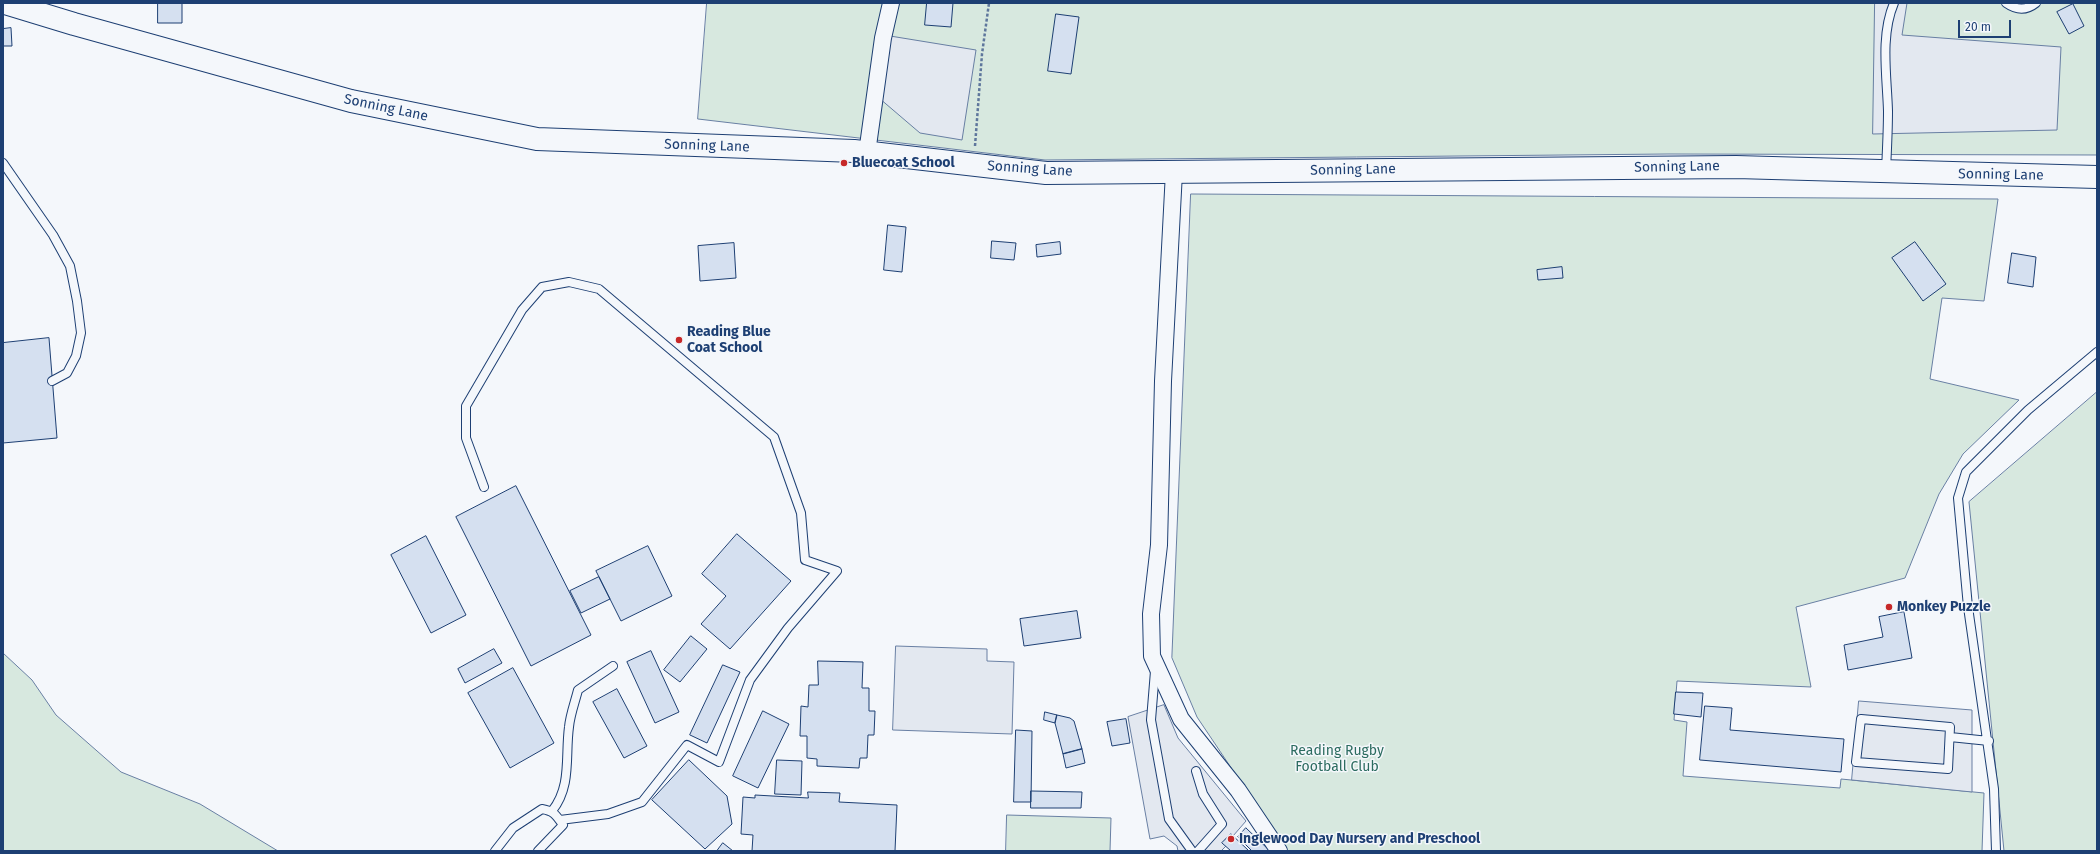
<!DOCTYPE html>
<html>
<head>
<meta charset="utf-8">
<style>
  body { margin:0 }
  #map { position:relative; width:2100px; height:854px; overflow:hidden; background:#f4f7fb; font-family:"Fira Sans",sans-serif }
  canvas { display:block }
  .frame { position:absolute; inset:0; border:4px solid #1d3f73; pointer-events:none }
  .scale { position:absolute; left:1958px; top:20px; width:53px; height:18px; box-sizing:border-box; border:2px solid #1d3f73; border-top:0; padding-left:5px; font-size:12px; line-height:14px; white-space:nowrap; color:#1d3f73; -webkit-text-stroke:3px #f4f7fb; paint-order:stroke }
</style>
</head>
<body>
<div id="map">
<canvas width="2100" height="854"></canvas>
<div class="frame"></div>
<div class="scale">20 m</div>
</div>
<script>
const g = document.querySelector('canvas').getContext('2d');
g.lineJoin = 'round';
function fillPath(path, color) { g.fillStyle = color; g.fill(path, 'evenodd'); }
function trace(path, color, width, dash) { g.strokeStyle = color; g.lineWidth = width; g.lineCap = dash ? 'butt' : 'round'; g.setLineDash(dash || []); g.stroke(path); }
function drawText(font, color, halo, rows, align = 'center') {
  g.font = font + ' "Fira Sans",sans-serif'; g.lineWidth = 3; g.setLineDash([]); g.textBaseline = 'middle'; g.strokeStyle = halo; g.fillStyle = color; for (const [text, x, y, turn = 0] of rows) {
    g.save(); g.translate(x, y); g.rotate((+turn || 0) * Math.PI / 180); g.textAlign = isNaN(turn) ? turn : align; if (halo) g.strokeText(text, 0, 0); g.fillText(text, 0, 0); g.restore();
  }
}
const green = new Path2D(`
  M 707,3 L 2097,3 L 2097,155 L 1668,154 L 1045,160 L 698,119 Z
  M 1191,194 L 1998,199 L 1984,301 L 1942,298 L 1930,379 L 2019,400 L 1963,454 L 1939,494 L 1905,578 L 1796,607 L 1811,687 L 1677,681 L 1674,720 L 1687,722 L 1683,776 L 1840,788 L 1841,779 L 1984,793 L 1982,851 L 1287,851 L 1197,717 L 1172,658 Z
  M 2097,392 L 2097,851 L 2004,851 L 1969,502 Z
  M 3,653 L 32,680 L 56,715 L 121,772 L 200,804 L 278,851 L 3,851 Z
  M 1007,815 L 1111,818 L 1110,851 L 1006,851 Z`);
const parking = new Path2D(`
  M 1875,3 L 1907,3 L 1902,35 L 2061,47 L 2057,130 L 1873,134 Z
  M 890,36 L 976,50 L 962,140 L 920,133 L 879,98 Z
  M 896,646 L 987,649 L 987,661 L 1014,662 L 1012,734 L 893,730 Z
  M 1859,701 L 1972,710 L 1972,792 L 1852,780 Z
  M 1164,705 L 1178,738 L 1246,821 L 1233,836 L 1231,834 L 1223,843 L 1226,846 L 1221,851 L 1178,851 L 1177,846 L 1164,836 L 1150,839 L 1128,717 Z`);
const building = new Path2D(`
  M 158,3 L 182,3 L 182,23 L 158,23 Z
  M 927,3 L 953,3 L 951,27 L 925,25 Z
  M 2073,4 L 2084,26 L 2069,34 L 2057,12 Z
  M 1056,14 L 1079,17 L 1071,74 L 1048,71 Z
  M 11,28 L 12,46 L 3,46 L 3,29 Z
  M 888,225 L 906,227 L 902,272 L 884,270 Z
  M 992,241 L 1016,243 L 1014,260 L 991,258 Z
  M 1060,242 L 1061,254 L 1037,257 L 1036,245 Z
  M 1915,242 L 1946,284 L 1923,301 L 1892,258 Z
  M 734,243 L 736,278 L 700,281 L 698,246 Z
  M 2012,253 L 2036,257 L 2033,287 L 2008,283 Z
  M 1562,267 L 1563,278 L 1538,280 L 1537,270 Z
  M 49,338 L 57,438 L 3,443 L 3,343 Z
  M 516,486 L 591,635 L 531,666 L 456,517 Z
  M 737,534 L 791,581 L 730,649 L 701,624 L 726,596 L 702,574 Z
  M 426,536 L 466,615 L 431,633 L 391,555 Z
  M 648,546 L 672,596 L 621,621 L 596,571 Z
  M 599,577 L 610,599 L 581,613 L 570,591 Z
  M 1077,611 L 1081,638 L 1024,646 L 1020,619 Z
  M 1904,612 L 1912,658 L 1848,670 L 1844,645 L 1883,637 L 1879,617 Z
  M 691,636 L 707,649 L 680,682 L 664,670 Z
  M 494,649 L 502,663 L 465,683 L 458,669 Z
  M 651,651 L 679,712 L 655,723 L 627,662 Z
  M 818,661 L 863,662 L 862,688 L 869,688 L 869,711 L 875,711 L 874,735 L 868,735 L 867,758 L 860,758 L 859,768 L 817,766 L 817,759 L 807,758 L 807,736 L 800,736 L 801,706 L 808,707 L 809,685 L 818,685 Z
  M 723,665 L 740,672 L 707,743 L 690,735 Z
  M 513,668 L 554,743 L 510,768 L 468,693 Z
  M 617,689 L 647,746 L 624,758 L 593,702 Z
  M 1676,692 L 1703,693 L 1701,717 L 1674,714 Z
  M 1705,706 L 1732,708 L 1730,730 L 1844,739 L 1841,772 L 1700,760 Z
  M 763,711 L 789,724 L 758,788 L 733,776 Z
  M 1045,712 L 1057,715 L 1055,723 L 1044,720 Z
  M 1057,715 L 1070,718 L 1074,721 L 1082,749 L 1063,754 L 1055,723 Z
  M 1126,719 L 1130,743 L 1112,746 L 1107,722 Z
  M 1016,730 L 1032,731 L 1031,802 L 1014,802 Z
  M 1082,749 L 1085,763 L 1066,768 L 1063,754 Z
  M 689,760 L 727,796 L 732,824 L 705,849 L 652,800 Z
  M 777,760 L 802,761 L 801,795 L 775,794 Z
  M 1031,791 L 1082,792 L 1081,808 L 1031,808 Z
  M 808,792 L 840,793 L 839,802 L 897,805 L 895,851 L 752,851 L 753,835 L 741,834 L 743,797 L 755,798 L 755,795 L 808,798 Z
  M 1246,828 L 1270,851 L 1252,851 L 1238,837 Z
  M 1231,834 L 1248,850 L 1247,851 L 1231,851 L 1222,843 Z
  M 723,843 L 733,851 L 717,851 Z`);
const path = new Path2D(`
  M 975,146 L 982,54 L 989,3`);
const service = new Path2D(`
  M 2006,3 C 2016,10 2026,11 2036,3
  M 3,163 L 53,235 L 70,266 L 77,301 L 81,333 L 76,356 L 67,373 L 52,381
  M 1886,170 C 1887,150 1888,130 1888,111 C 1887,76 1880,36 1894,3
  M 484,487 L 466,438 L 466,406 L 522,310 L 542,287 L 569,282 L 599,289 L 774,437 L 801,513 L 805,560 L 837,571 L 788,628 L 750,680 L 719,762 L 687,745 L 642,802 L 608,814 L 560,820
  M 1155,671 L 1151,720 L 1169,819 L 1192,851
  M 1861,719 L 1950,727 L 1948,769 L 1856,762 Z
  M 1950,737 L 1989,741
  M 1196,771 L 1203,794 L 1222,824 L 1198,851
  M 552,811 C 572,786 565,756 569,727 C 570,715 575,702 578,690 L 613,666
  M 495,851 L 513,828 L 542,809 C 554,811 556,815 563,825 L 538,851
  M 1996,851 L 1994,789 L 1968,607 L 1958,498 L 1966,472 L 2028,410 L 2097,352`);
const minor = new Path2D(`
  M 867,153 L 883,38 L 891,3
  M 1174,172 L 1163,381 L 1159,545 L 1151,614 L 1152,656 L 1181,719 L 1238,790 L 1279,851`);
const secondary = new Path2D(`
  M 5,3 L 74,24 L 351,101 L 537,139 L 854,151 L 1046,173 L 1736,167 L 2097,177`);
const markers = [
  [844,163,4,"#c62828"],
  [679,340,4,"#c62828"],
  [1889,607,4,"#c62828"],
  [1231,839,4,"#c62828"]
];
const streetNames = [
  ["Sonning Lane",386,108,12],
  ["Sonning Lane",707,146,2],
  ["Sonning Lane",1677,167,-1],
  ["Sonning Lane",1030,169,4],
  ["Sonning Lane",1353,170,-1],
  ["Sonning Lane",2001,175,1]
];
const poiNames = [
  ["Bluecoat School",852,163],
  ["Reading Blue",687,332],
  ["Coat School",687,348],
  ["Monkey Puzzle",1897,607],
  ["Inglewood Day Nursery and Preschool",1239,839]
];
const parkNames = [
  ["Reading Rugby",1337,751],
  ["Football Club",1337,767]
];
fillPath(green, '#d7e8df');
trace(green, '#687fa3', 1);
fillPath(parking, '#e3e8f0');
trace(parking, '#687fa3', 1);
fillPath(building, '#d5e0f0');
trace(building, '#1d3f73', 1);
trace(service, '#1d3f73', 10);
trace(minor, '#1d3f73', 18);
trace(secondary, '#1d3f73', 24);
trace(path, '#5e769c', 2.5, [3, 2]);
trace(service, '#f4f7fb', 8);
trace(minor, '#f4f7fb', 16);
trace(secondary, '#f4f7fb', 22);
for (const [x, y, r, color] of markers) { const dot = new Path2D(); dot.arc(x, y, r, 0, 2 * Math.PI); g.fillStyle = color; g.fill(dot); trace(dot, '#f4f7fb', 1.5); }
drawText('14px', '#1d3f73', '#f4f7fb', streetNames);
drawText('bold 14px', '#1d3f73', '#f4f7fb', poiNames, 'left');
drawText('14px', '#2c6c60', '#f4f7fb', parkNames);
</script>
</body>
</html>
